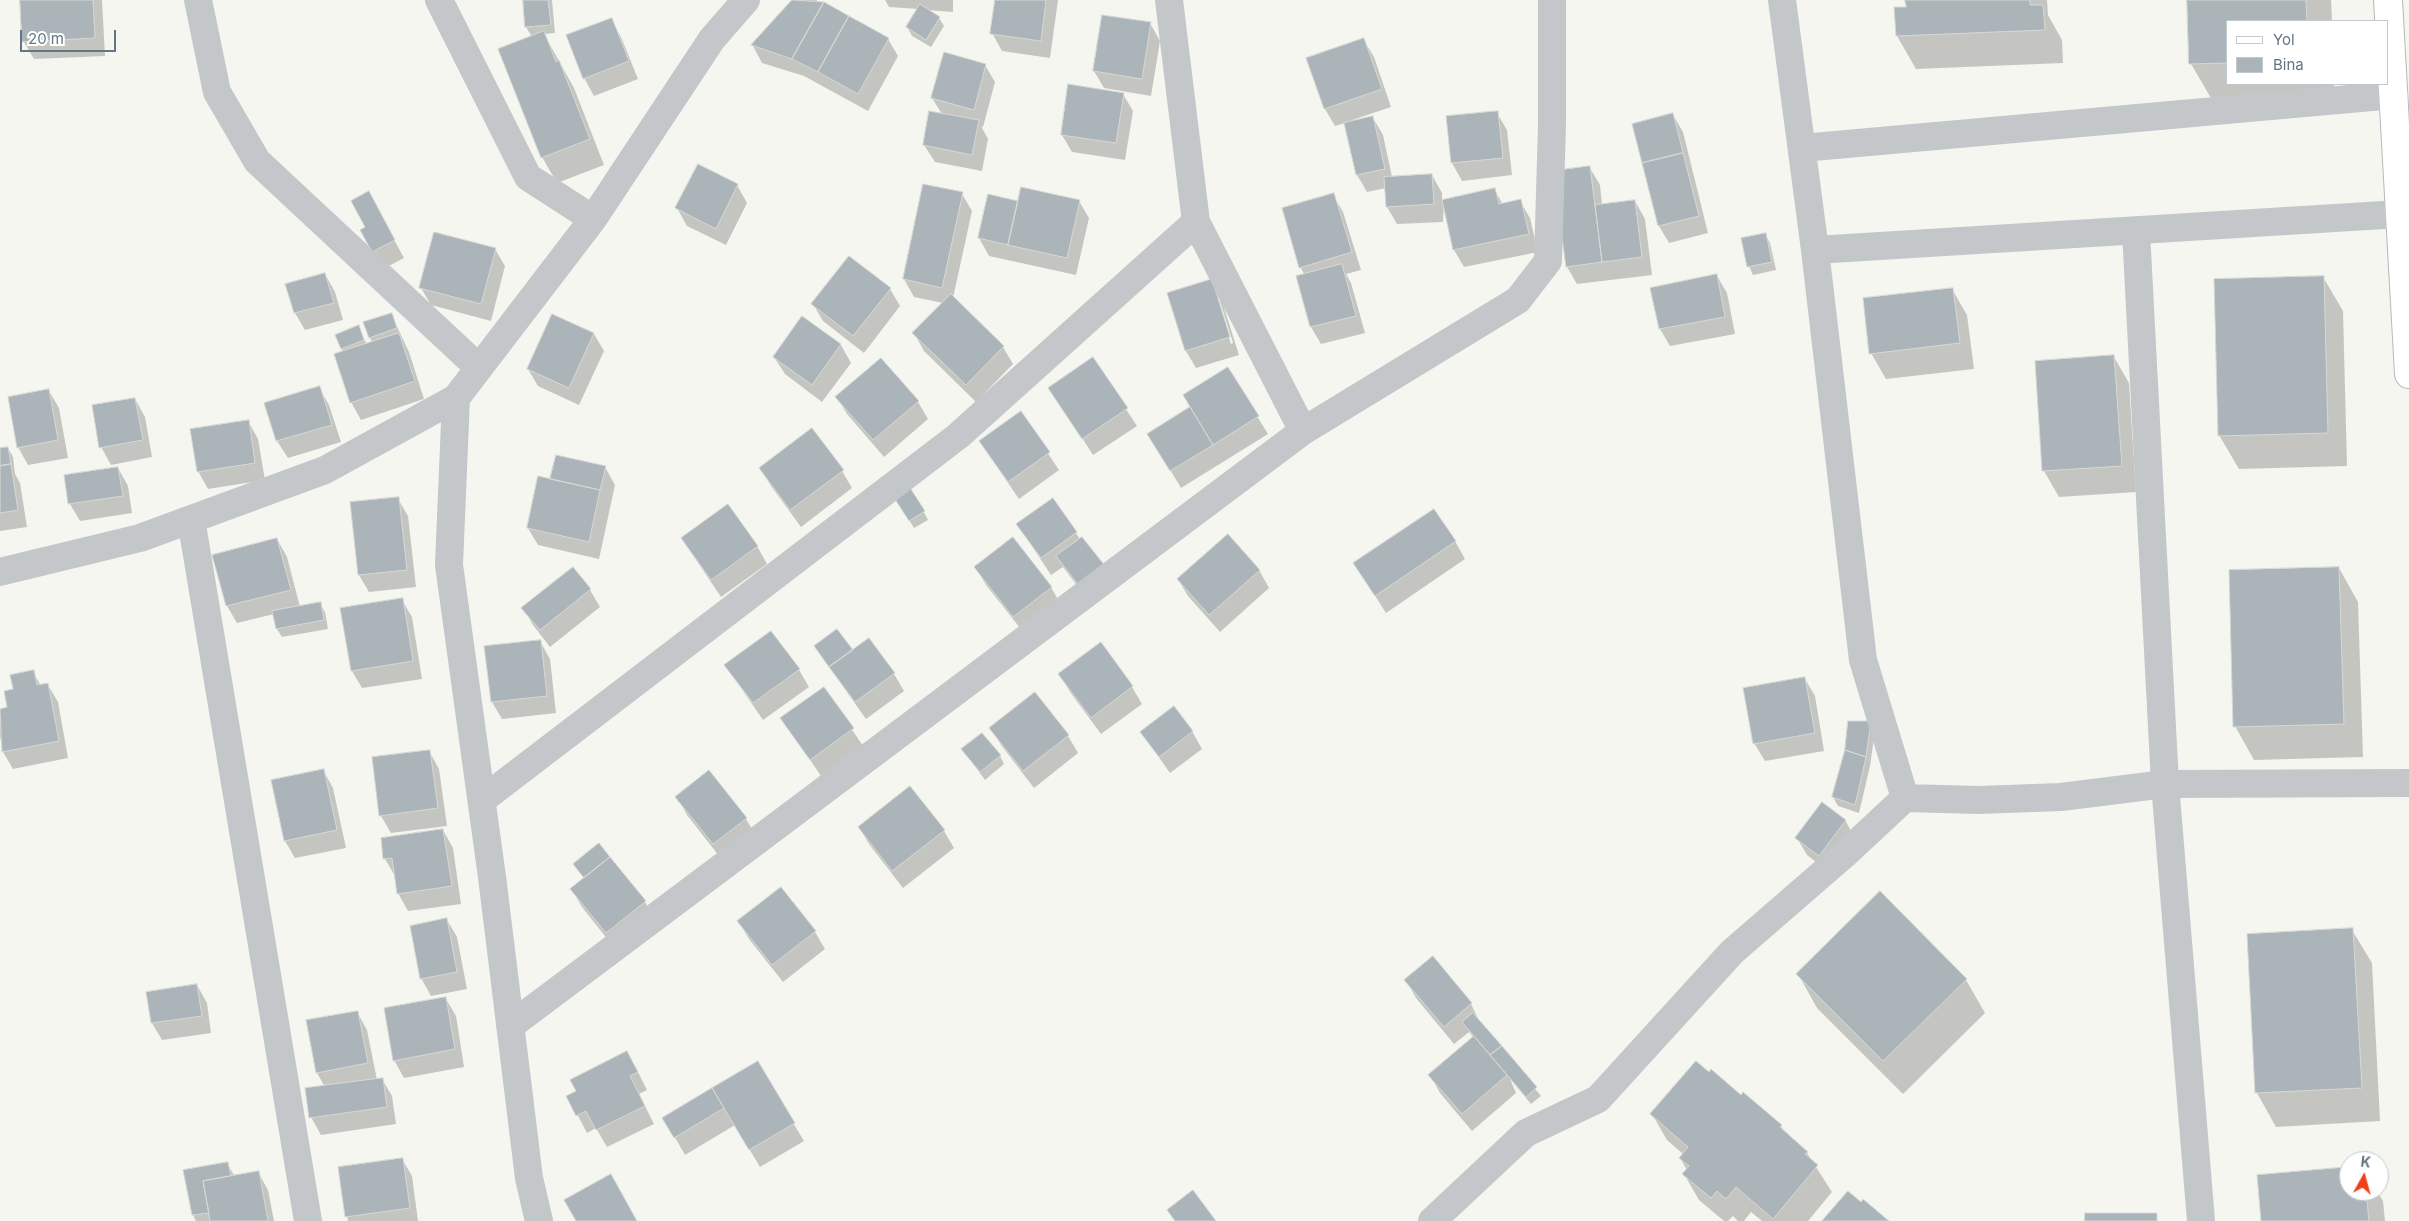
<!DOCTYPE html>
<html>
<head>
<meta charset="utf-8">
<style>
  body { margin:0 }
  #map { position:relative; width:2409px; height:1221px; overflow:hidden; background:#f6f6f1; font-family:Inter,sans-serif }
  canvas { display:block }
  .legend { position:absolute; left:2226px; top:20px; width:162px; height:65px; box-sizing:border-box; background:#fff; border:1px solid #c0c9ce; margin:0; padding:6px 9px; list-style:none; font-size:15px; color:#627785 }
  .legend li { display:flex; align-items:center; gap:10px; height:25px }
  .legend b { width:25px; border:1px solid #c0c9ce }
  .north { position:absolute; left:2339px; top:1151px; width:50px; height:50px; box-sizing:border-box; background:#fff; border:1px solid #c0c9ce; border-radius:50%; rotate:7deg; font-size:14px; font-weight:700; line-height:20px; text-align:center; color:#627785 }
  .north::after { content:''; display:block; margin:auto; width:18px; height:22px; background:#ef4118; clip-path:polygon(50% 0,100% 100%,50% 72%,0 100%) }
  .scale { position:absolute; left:20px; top:30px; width:96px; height:22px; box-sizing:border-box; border:2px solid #627785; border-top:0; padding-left:6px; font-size:15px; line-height:18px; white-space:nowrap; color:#627785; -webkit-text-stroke:4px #fff; paint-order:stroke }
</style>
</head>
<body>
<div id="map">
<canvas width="2409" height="1221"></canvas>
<ul class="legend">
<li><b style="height:6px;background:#fff"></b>Yol</li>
<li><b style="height:14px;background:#abb4b9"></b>Bina</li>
</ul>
<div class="north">K</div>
<div class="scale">20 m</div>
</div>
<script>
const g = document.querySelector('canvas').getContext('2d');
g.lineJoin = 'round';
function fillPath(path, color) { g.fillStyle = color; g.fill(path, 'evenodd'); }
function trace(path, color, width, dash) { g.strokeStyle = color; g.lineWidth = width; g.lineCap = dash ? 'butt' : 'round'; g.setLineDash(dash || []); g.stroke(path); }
const shadow = new Path2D(`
  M 21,0 L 102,0 L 105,56 L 34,59 L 24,42 Z
  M 524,0 L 552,0 L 555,33 L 544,34 L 574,88 L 604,165 L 557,183 L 542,157 L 532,37 L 526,27 Z
  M 793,0 L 816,0 L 888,39 L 898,56 L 868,111 L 804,76 L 762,63 L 753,46 Z
  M 885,0 L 953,0 L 953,12 L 927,10 L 939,18 L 944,26 L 931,47 L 912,36 L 907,27 L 918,9 L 889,7 Z
  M 996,0 L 1058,0 L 1050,58 L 1002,51 L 992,33 Z
  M 1907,0 L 2047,0 L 2048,15 L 2062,40 L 2063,63 L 1916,69 L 1897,36 L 1907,8 Z
  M 2188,0 L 2331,0 L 2332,21 L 2228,21 L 2228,84 L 2334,84 L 2335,106 L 2218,110 L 2191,64 Z
  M 611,19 L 621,37 L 638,79 L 594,96 L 584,78 Z
  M 1150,23 L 1160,41 L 1151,96 L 1104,88 L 1094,71 Z
  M 1363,39 L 1374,57 L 1391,107 L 1352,120 L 1373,118 L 1383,135 L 1392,177 L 1432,175 L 1442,193 L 1442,201 L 1495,190 L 1503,205 L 1520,201 L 1530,218 L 1538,252 L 1464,267 L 1454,250 L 1444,203 L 1443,222 L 1397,224 L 1387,207 L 1386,188 L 1367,192 L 1357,175 L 1345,123 L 1335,126 L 1325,109 L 1308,59 Z
  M 985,65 L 995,82 L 983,127 L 981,126 L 988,139 L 982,171 L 935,162 L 924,145 L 942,114 L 932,98 Z
  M 1123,94 L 1133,111 L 1125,160 L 1072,152 L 1062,135 Z
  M 1497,113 L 1507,130 L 1512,175 L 1462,181 L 1452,163 L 1447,117 Z
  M 1673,115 L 1683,132 L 1708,233 L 1669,243 L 1659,226 L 1633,124 Z
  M 1590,168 L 1600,185 L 1602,205 L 1635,201 L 1645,219 L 1652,275 L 1577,284 L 1567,267 Z
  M 737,185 L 747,203 L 726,245 L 687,226 L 677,208 Z
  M 962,194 L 972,211 L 953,298 L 1003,347 L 1013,364 L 976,402 L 924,351 L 914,333 L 943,303 L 914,297 L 904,279 Z
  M 1333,195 L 1343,212 L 1361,270 L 1346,274 L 1351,283 L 1365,333 L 1321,344 L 1311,327 L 1298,277 L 1305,275 L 1300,267 Z
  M 1079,201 L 1089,218 L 1076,275 L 989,256 L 979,238 L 1019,202 Z
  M 378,210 L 404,258 L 383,269 L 362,230 L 367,228 Z
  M 1765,234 L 1770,243 L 1776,270 L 1753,275 L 1749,266 Z
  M 495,249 L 505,266 L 491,321 L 431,305 L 421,288 Z
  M 325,274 L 335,292 L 343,320 L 305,330 L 295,313 L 287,285 Z
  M 1717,276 L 1727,293 L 1735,334 L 1670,346 L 1660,329 L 1652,289 Z
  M 2323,277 L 2343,311 L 2347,466 L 2239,469 L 2219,435 Z
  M 1211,281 L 1221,298 L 1239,355 L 1196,368 L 1186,351 ZM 1216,298 L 1219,298 L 1233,343 L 1231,344 Z
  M 890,289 L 900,306 L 864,353 L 823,321 L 813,304 Z
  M 1952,289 L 1967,315 L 1974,369 L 1886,379 L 1871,353 Z
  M 391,314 L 409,352 L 424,399 L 361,420 L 351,402 L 342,349 L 358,327 L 367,345 L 373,343 L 370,338 Z
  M 802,318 L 841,345 L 851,363 L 822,402 L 785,374 L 774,357 Z
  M 594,334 L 604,351 L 579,405 L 538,386 L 528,369 Z
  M 2114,357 L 2129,383 L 2136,492 L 2059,497 L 2044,471 L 2036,362 Z
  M 1093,359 L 1137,426 L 1093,455 L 1050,388 Z
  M 1228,369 L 1268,434 L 1181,488 L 1149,434 L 1192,408 Z
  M 319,388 L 329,405 L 341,442 L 288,458 L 277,441 L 266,404 Z
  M 49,391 L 59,408 L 68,458 L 28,465 L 18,447 Z
  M 837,397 L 918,402 L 928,419 L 884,457 L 847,414 Z
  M 135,399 L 145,417 L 152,457 L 111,465 L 101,447 Z
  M 1021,413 L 1059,470 L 1019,499 L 980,442 Z
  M 248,421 L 258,439 L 265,480 L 208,489 L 198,471 Z
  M 8,448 L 13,457 L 15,474 L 20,483 L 27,527 L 0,531 L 0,450 Z
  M 605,467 L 615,485 L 599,559 L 538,545 L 528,528 L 551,481 Z
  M 118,468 L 128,486 L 132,513 L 80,521 L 70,504 L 65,476 Z
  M 760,468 L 842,471 L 852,488 L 801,527 L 771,486 Z
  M 398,499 L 408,516 L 416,587 L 369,592 L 359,575 Z
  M 1053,500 L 1080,539 L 1091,604 L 1063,567 L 1051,575 L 1018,525 Z
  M 898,502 L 924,512 L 928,520 L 914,528 Z
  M 277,539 L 287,557 L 300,607 L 320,604 L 325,612 L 328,629 L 282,637 L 277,629 L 274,614 L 237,623 L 227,606 Z
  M 682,539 L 757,546 L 767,564 L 721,597 Z
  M 1455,541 L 1465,559 L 1386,613 L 1355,564 Z
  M 976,568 L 1051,587 L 1061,605 L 1024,633 L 986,585 Z
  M 2339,568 L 2358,602 L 2363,757 L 2254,760 L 2235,726 Z
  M 1259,570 L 1269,588 L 1220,632 L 1188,596 L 1178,579 Z
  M 590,590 L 600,607 L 550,647 L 533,625 L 523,608 Z
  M 402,600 L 412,617 L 422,679 L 362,688 L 352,671 Z
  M 540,641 L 550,659 L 556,713 L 502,719 L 492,702 L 486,647 Z
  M 1100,644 L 1132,687 L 1142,704 L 1101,734 L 1070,692 L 1060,674 Z
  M 815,647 L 852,652 L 894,674 L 904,691 L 866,719 Z
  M 726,666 L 799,670 L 809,687 L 763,720 Z
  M 33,672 L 41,686 L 48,685 L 58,702 L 68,758 L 13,769 L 3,752 L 0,736 L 0,710 L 8,708 L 15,690 Z
  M 1805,679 L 1815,696 L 1824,751 L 1765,761 L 1754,743 Z
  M 824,688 L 863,746 L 821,776 L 782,718 Z
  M 1035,694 L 1068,736 L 1078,753 L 1034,788 L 1001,745 L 991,728 Z
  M 1849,722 L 1875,731 L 1870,766 L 1859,813 L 1838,806 L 1833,797 L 1846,750 Z
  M 1192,731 L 1202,749 L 1170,773 L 1142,733 Z
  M 963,750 L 1000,756 L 1004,764 L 985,780 Z
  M 429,751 L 439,769 L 447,826 L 391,833 L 381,816 L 373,759 Z
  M 323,770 L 333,788 L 346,848 L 295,858 L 285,841 L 273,781 Z
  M 677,797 L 746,819 L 756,836 L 723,861 L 687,815 Z
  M 1845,820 L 1855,838 L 1830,873 L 1807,855 L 1797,838 Z
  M 859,827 L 944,831 L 954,848 L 903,888 L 869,844 Z
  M 443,830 L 453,848 L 461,904 L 408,911 L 398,893 L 395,876 L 385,859 Z
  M 599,845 L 645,902 L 655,920 L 616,950 L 582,907 L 572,890 L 585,879 L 574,864 Z
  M 781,889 L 815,932 L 825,949 L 783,982 L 749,939 L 739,922 Z
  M 447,920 L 457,937 L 467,989 L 431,996 L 421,978 Z
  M 2352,930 L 2372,963 L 2380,1121 L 2276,1127 L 2257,1093 Z
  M 1432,958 L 1471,1004 L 1480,1023 L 1541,1096 L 1531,1104 L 1510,1079 L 1516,1093 L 1472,1131 L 1440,1093 L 1430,1075 L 1474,1038 L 1469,1032 L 1454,1044 L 1416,998 L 1406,980 Z
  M 1798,974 L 1966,980 L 1985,1013 L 1903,1094 L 1817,1008 Z
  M 197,985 L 207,1003 L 211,1033 L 162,1040 L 152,1023 L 147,993 Z
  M 446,999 L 456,1016 L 464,1067 L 404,1078 L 394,1060 Z
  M 357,1012 L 367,1030 L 377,1080 L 382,1079 L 392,1096 L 396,1124 L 321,1135 L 311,1117 L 325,1087 L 317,1073 Z
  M 757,1063 L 804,1141 L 760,1167 L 735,1125 L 685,1155 L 664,1118 Z
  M 637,1070 L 647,1090 L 639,1094 L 654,1124 L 607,1147 L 596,1128 L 587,1133 L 568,1097 Z
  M 1741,1097 L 1781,1126 L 1786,1134 L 1807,1153 L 1832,1192 L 1808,1221 L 1762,1221 L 1751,1212 L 1744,1221 L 1738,1221 L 1733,1216 L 1728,1221 L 1724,1221 L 1699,1200 L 1684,1174 L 1687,1170 L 1680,1158 L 1683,1154 L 1667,1140 L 1652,1114 Z
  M 402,1159 L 412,1176 L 418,1221 L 348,1221 L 339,1168 Z
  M 227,1163 L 235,1177 L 258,1172 L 268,1190 L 274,1221 L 196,1221 L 193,1215 Z
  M 2349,1169 L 2349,1191 L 2377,1191 L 2383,1201 L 2385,1221 L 2262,1221 Z`);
const building = new Path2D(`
  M 20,0 L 93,0 L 95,38 L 22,42 Z
  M 523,0 L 548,0 L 551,25 L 525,27 Z
  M 792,0 L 824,2 L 792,59 L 751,45 Z
  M 995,0 L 1046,0 L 1041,41 L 990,34 Z
  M 1905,0 L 2030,0 L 2030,5 L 2043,5 L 2045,30 L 1896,36 L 1894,7 L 1906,7 Z
  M 2187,0 L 2306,0 L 2307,21 L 2228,21 L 2228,63 L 2189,64 Z
  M 824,2 L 849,16 L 818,72 L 792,59 Z
  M 920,4 L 940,17 L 926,40 L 906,27 Z
  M 1102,15 L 1151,22 L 1142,79 L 1093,71 Z
  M 849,16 L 889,38 L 858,94 L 818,72 Z
  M 612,18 L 629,61 L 583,79 L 566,35 Z
  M 544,31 L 556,62 L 559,60 L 590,139 L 541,158 L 498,49 Z
  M 1364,38 L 1382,89 L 1324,109 L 1306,58 Z
  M 944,52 L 986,64 L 974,110 L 931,98 Z
  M 1068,84 L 1124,93 L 1116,143 L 1061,135 Z
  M 929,111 L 979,120 L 972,155 L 923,145 Z
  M 1498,111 L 1503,158 L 1451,163 L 1446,116 Z
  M 1673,113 L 1683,153 L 1642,163 L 1632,124 Z
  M 1373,116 L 1385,169 L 1356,175 L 1344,123 Z
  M 1683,153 L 1699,216 L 1658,226 L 1642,163 Z
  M 698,164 L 738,184 L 716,229 L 675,208 Z
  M 1590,166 L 1602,262 L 1566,267 L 1553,171 Z
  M 1432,174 L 1434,204 L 1386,207 L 1384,177 Z
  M 923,184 L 963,192 L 942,288 L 903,279 Z
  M 1021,187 L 1080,200 L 1067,258 L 1008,245 Z
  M 1495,188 L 1499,204 L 1521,199 L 1529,234 L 1453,250 L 1442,200 Z
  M 369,191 L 395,240 L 372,252 L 360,230 L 365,227 L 351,201 Z
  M 1334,193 L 1352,252 L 1299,268 L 1282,208 Z
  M 988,194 L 1018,201 L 1008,245 L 978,238 Z
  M 1635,200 L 1642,257 L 1602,262 L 1595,205 Z
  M 434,232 L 496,248 L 481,304 L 419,288 Z
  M 1766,233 L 1772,262 L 1747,267 L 1741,238 Z
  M 849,256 L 891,288 L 853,336 L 811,304 Z
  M 1342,264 L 1356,316 L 1310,327 L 1296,276 Z
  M 325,273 L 334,303 L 294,313 L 285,284 Z
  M 1717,274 L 1725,317 L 1659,329 L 1650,288 Z
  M 2324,276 L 2328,433 L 2218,436 L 2214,279 Z
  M 1212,279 L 1230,337 L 1185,351 L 1167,293 Z
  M 1953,288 L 1960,343 L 1869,354 L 1863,298 Z
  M 951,294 L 1004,346 L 966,385 L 912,333 Z
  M 392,313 L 397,328 L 369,338 L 363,322 Z
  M 552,314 L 594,333 L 569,388 L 527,369 Z
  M 802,316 L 841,344 L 812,385 L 773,357 Z
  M 359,325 L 364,340 L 341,349 L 335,335 Z
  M 399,333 L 415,381 L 350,403 L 334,354 Z
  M 2114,355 L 2122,466 L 2042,471 L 2035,361 Z
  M 1093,357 L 1128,408 L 1082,439 L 1048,388 Z
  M 881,358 L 919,401 L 873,440 L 835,397 Z
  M 1228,367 L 1259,416 L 1213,445 L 1183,395 Z
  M 320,386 L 332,425 L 276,441 L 264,403 Z
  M 49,389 L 58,440 L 17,448 L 8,397 Z
  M 135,398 L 143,440 L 99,448 L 92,405 Z
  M 1190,407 L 1213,445 L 1170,471 L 1147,434 Z
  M 1021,411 L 1050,452 L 1008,482 L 979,441 Z
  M 249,420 L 255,463 L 197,472 L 190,429 Z
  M 812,428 L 844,470 L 790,510 L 759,468 Z
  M 8,447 L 11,464 L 0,466 L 0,448 Z
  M 556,455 L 606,466 L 600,490 L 550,479 Z
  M 11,464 L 18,510 L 0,513 L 0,466 Z
  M 118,467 L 123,496 L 68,504 L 64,475 Z
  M 538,476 L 600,490 L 589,542 L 527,528 Z
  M 907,483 L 925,511 L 909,521 L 891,493 Z
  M 399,497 L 407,570 L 358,575 L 350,502 Z
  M 1053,498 L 1077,532 L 1041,558 L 1016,524 Z
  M 728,504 L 758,546 L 711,580 L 681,538 Z
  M 1434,509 L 1456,541 L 1375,596 L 1353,563 Z
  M 1228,534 L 1260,570 L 1209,615 L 1177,579 Z
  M 1013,537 L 1052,587 L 1013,617 L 974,567 Z
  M 1082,537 L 1106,567 L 1080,587 L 1056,556 Z
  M 277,538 L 291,590 L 226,606 L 212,555 Z
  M 573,567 L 591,589 L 540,630 L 521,608 Z
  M 2339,567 L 2344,724 L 2233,727 L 2229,570 Z
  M 403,598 L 413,661 L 351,671 L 340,608 Z
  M 321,602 L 324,620 L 276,629 L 272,611 Z
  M 837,629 L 853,650 L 829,667 L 814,646 Z
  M 771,631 L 800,669 L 753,703 L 724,665 Z
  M 869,638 L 895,673 L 855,702 L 829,667 Z
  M 541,640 L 547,696 L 491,702 L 484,646 Z
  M 1101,642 L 1133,686 L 1091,718 L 1058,674 Z
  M 34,670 L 37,685 L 48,683 L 59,741 L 2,752 L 0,709 L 7,707 L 4,691 L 13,689 L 10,675 Z
  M 1805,677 L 1815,733 L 1753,744 L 1743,688 Z
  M 824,687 L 854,728 L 810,760 L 780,718 Z
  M 1035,692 L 1069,735 L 1023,771 L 989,728 Z
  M 1174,706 L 1193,731 L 1159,757 L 1140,732 Z
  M 1848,721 L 1871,721 L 1866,757 L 1845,750 Z
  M 982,733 L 1001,755 L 980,772 L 961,749 Z
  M 430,750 L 438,808 L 379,816 L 372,757 Z
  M 1845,750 L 1866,757 L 1855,805 L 1832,797 Z
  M 324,769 L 337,830 L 284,841 L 271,780 Z
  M 709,770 L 747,818 L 713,844 L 675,797 Z
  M 910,786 L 945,830 L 892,871 L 858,827 Z
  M 1822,802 L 1846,820 L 1819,856 L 1795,838 Z
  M 443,829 L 452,886 L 397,894 L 392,858 L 383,859 L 381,838 Z
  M 599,843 L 610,857 L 584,878 L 573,864 Z
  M 610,857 L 646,901 L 606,933 L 570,889 Z
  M 781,887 L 816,931 L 772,965 L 737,921 Z
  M 1880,891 L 1967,979 L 1883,1061 L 1796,974 Z
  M 447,918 L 457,972 L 420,979 L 410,926 Z
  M 2353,928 L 2362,1088 L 2255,1093 L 2247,934 Z
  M 1433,956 L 1472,1003 L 1444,1027 L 1404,980 Z
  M 197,984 L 202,1016 L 151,1023 L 146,992 Z
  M 446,997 L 455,1049 L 393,1061 L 384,1008 Z
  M 358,1011 L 368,1063 L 316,1073 L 306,1020 Z
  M 1473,1013 L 1502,1046 L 1490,1055 L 1462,1022 Z
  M 1474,1036 L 1507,1075 L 1462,1114 L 1428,1075 Z
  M 1502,1046 L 1537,1087 L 1526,1097 L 1490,1055 Z
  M 627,1051 L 638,1072 L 630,1076 L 645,1106 L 596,1130 L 586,1111 L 576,1116 L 566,1096 L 576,1091 L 570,1080 Z
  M 758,1061 L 795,1123 L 749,1150 L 712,1088 Z
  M 1696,1061 L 1709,1072 L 1711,1069 L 1741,1095 L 1743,1092 L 1782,1125 L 1780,1127 L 1808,1152 L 1805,1154 L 1818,1165 L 1773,1219 L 1736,1187 L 1726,1199 L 1717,1191 L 1711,1198 L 1682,1174 L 1689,1166 L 1679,1158 L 1688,1147 L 1650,1114 Z
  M 383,1078 L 387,1107 L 309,1118 L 305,1088 Z
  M 712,1088 L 724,1108 L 674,1138 L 662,1118 Z
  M 403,1158 L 410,1208 L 345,1217 L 338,1167 Z
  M 228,1162 L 231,1176 L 203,1181 L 209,1213 L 192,1215 L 183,1170 Z
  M 2349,1167 L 2349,1191 L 2366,1191 L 2369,1221 L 2261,1221 L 2257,1175 Z
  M 259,1171 L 268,1221 L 210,1221 L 203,1181 Z
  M 611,1174 L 637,1221 L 576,1221 L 564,1200 Z
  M 1193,1190 L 1216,1221 L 1175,1221 L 1167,1210 Z
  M 1848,1191 L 1861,1202 L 1863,1199 L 1889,1221 L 1822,1221 Z
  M 2085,1213 L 2157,1213 L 2157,1221 L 2085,1221 Z`);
const minor = new Path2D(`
  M 198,0 L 217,92 L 257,161 L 479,368
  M 439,0 L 528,177 L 593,219
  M 1169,0 L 1196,222 L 1303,431
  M 1782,0 L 1815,250 L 1863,660 L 1905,798 L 1979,800 L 2061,797 L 2165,784 L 2409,783
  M 1802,148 L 2394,95
  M 2136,231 L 2165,784 L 2201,1221
  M 1815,250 L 2400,214
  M 456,398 L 449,565 L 492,877 L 529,1178 L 539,1221
  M 191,519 L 308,1221
  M 0,572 L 140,538 L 325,470 L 456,398 L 593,219 L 712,39 L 746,0
  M 482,800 L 958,436 L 1196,222
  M 510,1026 L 1303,431 L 1518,300 L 1548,261 L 1552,125 L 1552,0
  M 1432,1221 L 1526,1133 L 1598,1099 L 1732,952 L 1845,854 L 1905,798`);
const major = new Path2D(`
  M 2388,0 L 2409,374`);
fillPath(shadow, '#0003');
fillPath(building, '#abb4b9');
trace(building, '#d7d7d4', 1);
trace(major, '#b3b9bc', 30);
trace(minor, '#c3c7ca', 28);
trace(major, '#fff', 28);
</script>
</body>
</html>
